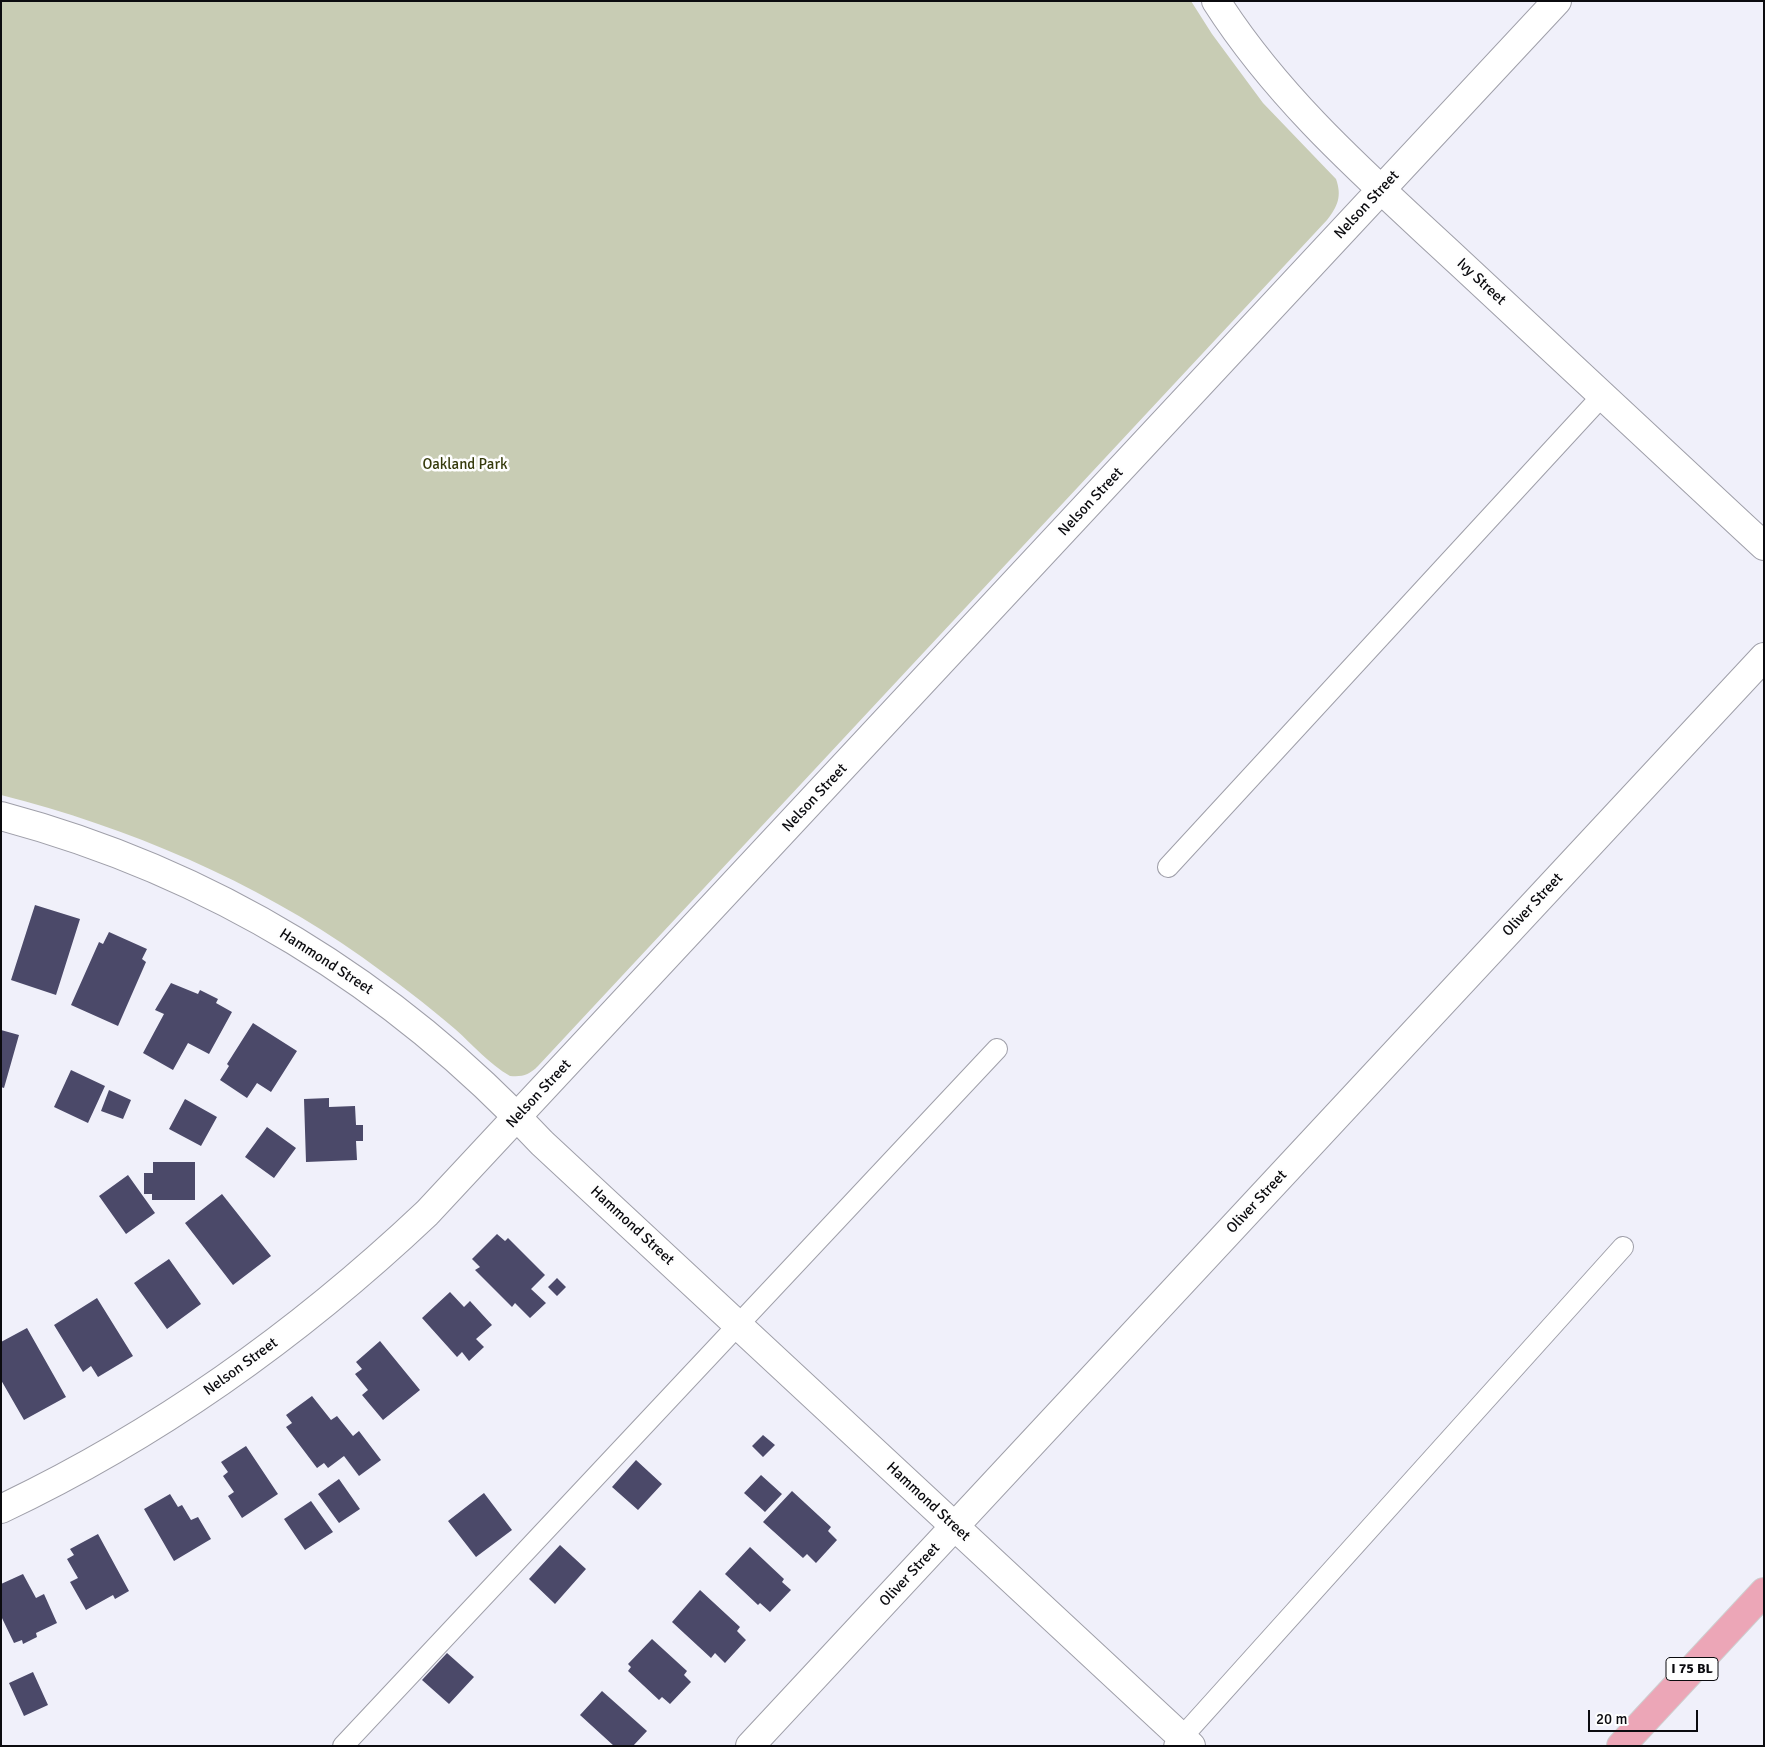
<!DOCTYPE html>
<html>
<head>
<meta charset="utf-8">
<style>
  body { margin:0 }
  #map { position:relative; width:1765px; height:1747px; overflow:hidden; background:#f0f0fa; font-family:Signika,sans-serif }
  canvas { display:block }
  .frame { position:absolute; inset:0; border:2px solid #0b0b0f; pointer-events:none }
  .scale { position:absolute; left:1588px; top:1710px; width:110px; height:22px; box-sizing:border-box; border:2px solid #0b0b0f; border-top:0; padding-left:6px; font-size:15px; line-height:18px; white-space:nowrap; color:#0b0b0f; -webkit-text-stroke:4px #fefefe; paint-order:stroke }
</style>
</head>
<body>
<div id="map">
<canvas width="1765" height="1747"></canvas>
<div class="frame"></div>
<div class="scale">20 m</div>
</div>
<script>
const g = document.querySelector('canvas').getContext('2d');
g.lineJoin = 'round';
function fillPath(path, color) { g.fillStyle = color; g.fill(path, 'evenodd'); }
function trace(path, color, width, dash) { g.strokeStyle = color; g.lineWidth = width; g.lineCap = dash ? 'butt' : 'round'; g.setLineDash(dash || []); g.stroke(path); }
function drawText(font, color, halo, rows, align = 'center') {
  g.font = font + ' Signika,sans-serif'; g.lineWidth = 5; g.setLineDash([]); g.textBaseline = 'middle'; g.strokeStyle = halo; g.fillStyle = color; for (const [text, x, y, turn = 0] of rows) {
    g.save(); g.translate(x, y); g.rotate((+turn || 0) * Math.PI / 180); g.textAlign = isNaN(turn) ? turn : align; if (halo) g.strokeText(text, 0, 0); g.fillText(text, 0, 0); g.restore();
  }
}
const green = new Path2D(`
  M 1,1 L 1191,1 L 1212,34 L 1263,103 L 1336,179 C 1342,196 1338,206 1327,220 L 538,1066 C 529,1075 523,1077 510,1076 C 489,1064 473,1045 455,1029 C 426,1004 394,980 362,957 C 255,881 128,827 1,795 Z`);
const building = new Path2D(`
  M 35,905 L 80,919 L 56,995 L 11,980 Z
  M 109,932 L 147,949 L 142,959 L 146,962 L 118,1026 L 71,1005 L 99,942 L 103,944 Z
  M 171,983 L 198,994 L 200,990 L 218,999 L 216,1003 L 232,1012 L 209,1054 L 188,1043 L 173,1070 L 143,1053 L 164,1014 L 155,1010 Z
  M 253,1023 L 297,1051 L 271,1092 L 257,1083 L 247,1098 L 220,1080 L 229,1066 L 227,1064 Z
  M 1,1030 L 19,1035 L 4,1088 L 1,1087 Z
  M 71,1070 L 105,1086 L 88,1123 L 54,1107 Z
  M 109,1090 L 131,1100 L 123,1119 L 101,1111 Z
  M 329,1098 L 329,1107 L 355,1106 L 356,1125 L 363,1125 L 363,1141 L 356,1141 L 357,1160 L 306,1162 L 304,1099 Z
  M 185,1099 L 217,1117 L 201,1146 L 169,1129 Z
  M 267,1127 L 296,1148 L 274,1178 L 245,1157 Z
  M 153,1162 L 195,1162 L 195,1200 L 152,1200 L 152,1194 L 144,1194 L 144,1173 L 153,1173 Z
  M 128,1175 L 155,1213 L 126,1234 L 99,1196 Z
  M 222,1194 L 271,1256 L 233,1285 L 185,1223 Z
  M 497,1234 L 505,1241 L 508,1238 L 545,1275 L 531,1289 L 546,1303 L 530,1318 L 515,1303 L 512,1307 L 475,1270 L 480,1267 L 472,1259 Z
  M 169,1259 L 201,1304 L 167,1329 L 134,1283 Z
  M 557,1278 L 566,1287 L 557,1296 L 548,1287 Z
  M 450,1292 L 464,1307 L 470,1301 L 492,1325 L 476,1339 L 484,1347 L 469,1361 L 462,1352 L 457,1357 L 422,1318 Z
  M 97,1298 L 133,1356 L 98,1377 L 91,1366 L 83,1372 L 54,1325 Z
  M 27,1328 L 66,1397 L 24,1420 L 1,1380 L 1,1342 Z
  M 380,1341 L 420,1390 L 383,1420 L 362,1395 L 368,1390 L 355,1374 L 362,1369 L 356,1362 Z
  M 312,1396 L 331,1420 L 337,1416 L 353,1436 L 359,1431 L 381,1460 L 359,1476 L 344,1456 L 328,1468 L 324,1463 L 317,1468 L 286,1427 L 292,1423 L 286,1415 Z
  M 763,1435 L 775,1445 L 763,1457 L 752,1446 Z
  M 246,1446 L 278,1494 L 242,1518 L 228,1496 L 234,1492 L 223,1476 L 228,1472 L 221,1462 Z
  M 636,1460 L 662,1484 L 638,1510 L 612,1487 Z
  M 761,1475 L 782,1494 L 765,1512 L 744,1493 Z
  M 339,1479 L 360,1509 L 339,1523 L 318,1494 Z
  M 792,1491 L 831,1527 L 828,1531 L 837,1540 L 816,1563 L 807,1554 L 803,1558 L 763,1522 Z
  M 484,1493 L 512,1530 L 476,1557 L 448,1521 Z
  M 170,1494 L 178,1507 L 182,1505 L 191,1520 L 198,1517 L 211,1539 L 174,1561 L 144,1509 Z
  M 311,1501 L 333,1532 L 305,1550 L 284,1519 Z
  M 98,1534 L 129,1591 L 115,1599 L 113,1595 L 86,1610 L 70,1582 L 78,1578 L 67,1559 L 74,1555 L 70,1549 Z
  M 560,1545 L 586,1569 L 555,1604 L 529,1579 Z
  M 750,1547 L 784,1579 L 782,1582 L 791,1590 L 770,1612 L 760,1603 L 758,1605 L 725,1574 Z
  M 23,1574 L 36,1598 L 44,1594 L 57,1623 L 36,1633 L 37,1637 L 23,1644 L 22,1640 L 14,1643 L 1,1616 L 1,1584 Z
  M 700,1590 L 740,1627 L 737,1631 L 746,1640 L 725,1663 L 715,1653 L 711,1658 L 672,1622 Z
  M 652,1639 L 687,1671 L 684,1675 L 691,1682 L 670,1704 L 662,1697 L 659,1700 L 628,1671 L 631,1667 L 628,1664 Z
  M 447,1653 L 474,1677 L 449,1704 L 422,1680 Z
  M 33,1672 L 48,1705 L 24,1716 L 9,1683 Z
  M 602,1691 L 647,1731 L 633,1746 L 614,1746 L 580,1715 Z`);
const lane = new Path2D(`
  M 1168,867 L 1602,396
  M 343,1746 L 997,1049
  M 1174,1746 L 1623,1247`);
const street = new Path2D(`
  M 1216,1 C 1281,103 1372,181 1459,262 C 1561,357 1662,452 1764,546
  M 1,816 C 211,872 394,984 542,1143 L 1191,1746
  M 1,1509 C 159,1434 300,1333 427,1213 L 1557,1
  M 750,1746 L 1764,657`);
const primary = new Path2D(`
  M 1621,1746 L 1764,1592`);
const shields = [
  [1692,1669,52]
];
const shieldNames = [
  ["I 75 BL",1692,1669]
];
const streetNames = [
  ["Nelson Street",1367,205,-47],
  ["Ivy Street",1481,282,43],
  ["Nelson Street",1091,502,-47],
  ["Nelson Street",815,798,-47],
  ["Oliver Street",1533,905,-47],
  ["Hammond Street",326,962,33],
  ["Nelson Street",539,1094,-47],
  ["Oliver Street",1257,1202,-47],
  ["Hammond Street",632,1226,43],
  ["Nelson Street",241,1367,-36],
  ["Hammond Street",928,1502,43],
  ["Oliver Street",910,1575,-47]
];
const parkNames = [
  ["Oakland Park",465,465]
];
fillPath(green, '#c8ccb4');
fillPath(building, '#4b4969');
trace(lane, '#9f9fa9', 22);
trace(street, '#9f9fa9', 30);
trace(primary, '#cececf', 30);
trace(lane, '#fff', 20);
trace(street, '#fff', 28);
trace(primary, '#eca6b7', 28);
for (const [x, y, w] of shields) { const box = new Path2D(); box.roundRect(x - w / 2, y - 11.5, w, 23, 4); g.fillStyle = '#fefefe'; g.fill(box); trace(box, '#0b0b0f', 1); }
drawText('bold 14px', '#0b0b0f', null, shieldNames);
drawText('15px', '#0b0b0f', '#fefefe', streetNames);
drawText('15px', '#353a0b', '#fefefe', parkNames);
</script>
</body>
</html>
